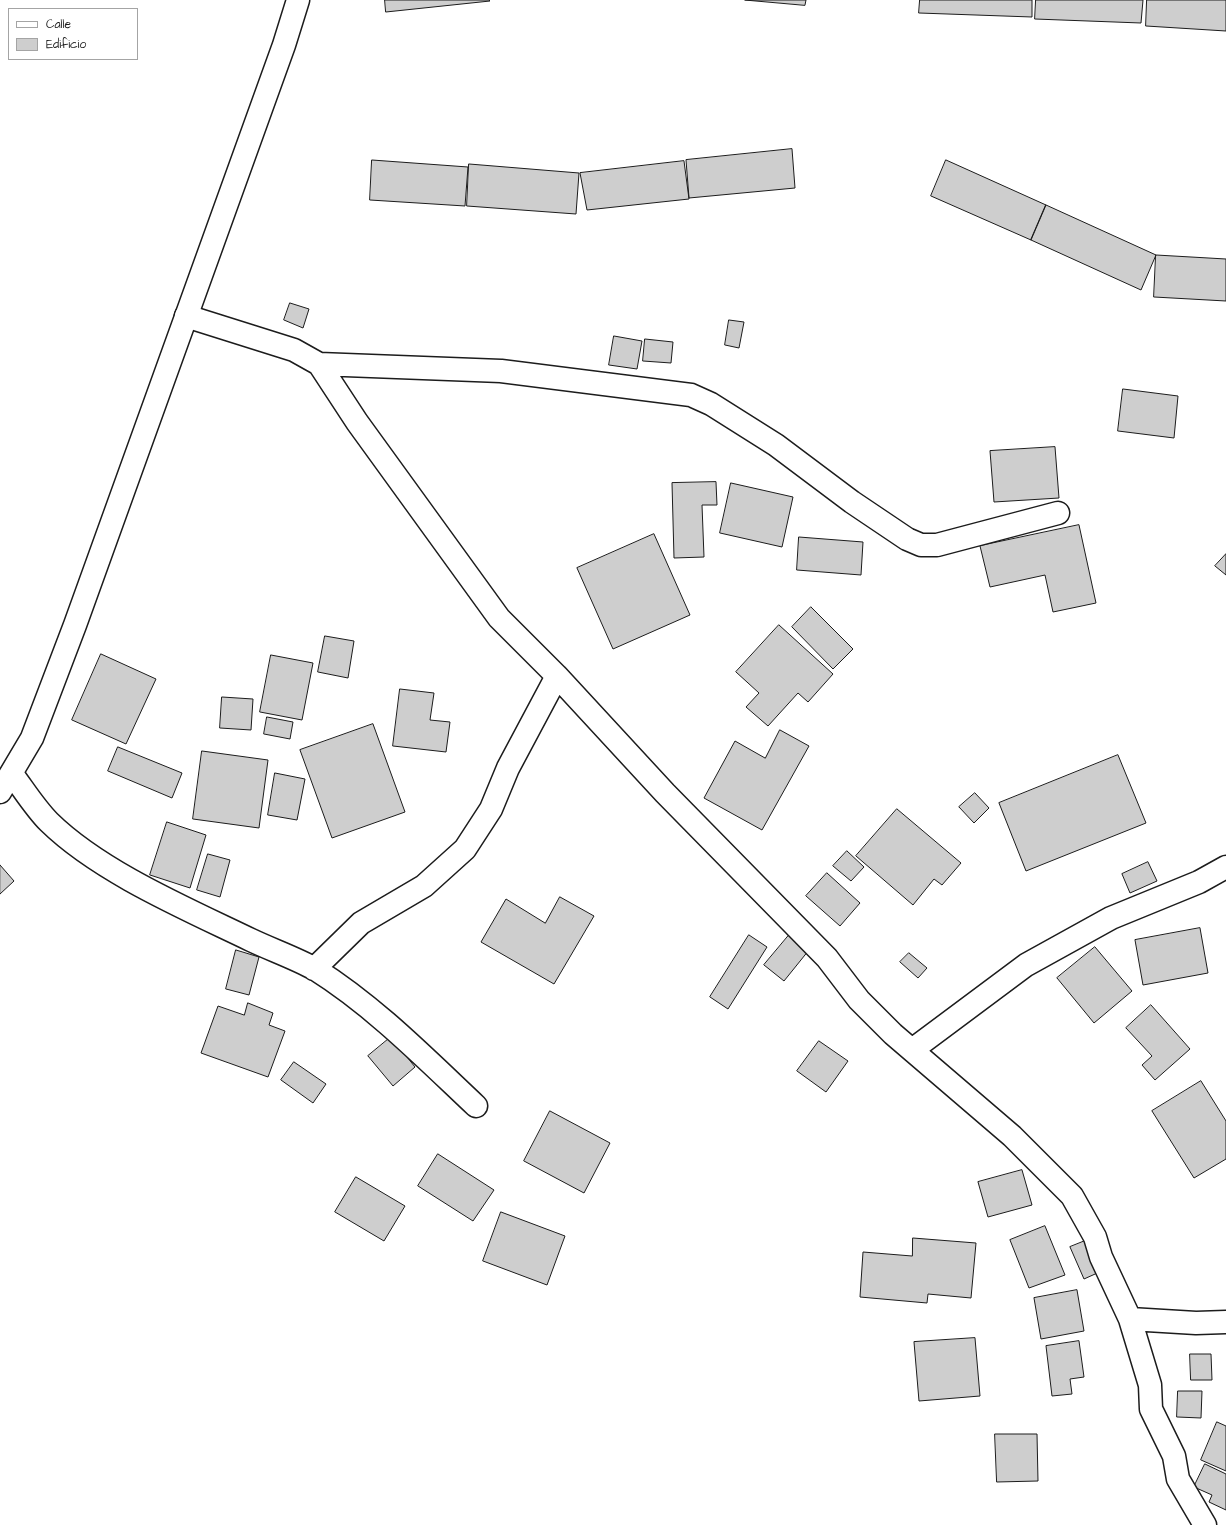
<!DOCTYPE html>
<html>
<head>
<meta charset="utf-8">
<style>
  body { margin:0 }
  #map { position:relative; width:1226px; height:1525px; overflow:hidden; background:#fff; font-family:"Architects Daughter",sans-serif }
  canvas { display:block }
  .legend { position:absolute; left:8px; top:8px; width:130px; height:52px; box-sizing:border-box; background:#fff; border:1px solid #a4a4a4; margin:0; padding:5px 7px; list-style:none; font-size:12px; color:#1c1c1c }
  .legend li { display:flex; align-items:center; gap:8px; height:20px }
  .legend b { width:20px; border:1px solid #a4a4a4 }
</style>
</head>
<body>
<div id="map">
<canvas width="1226" height="1525"></canvas>
<ul class="legend">
<li><b style="height:5px;background:#fff"></b>Calle</li>
<li><b style="height:11px;background:#cecece"></b>Edificio</li>
</ul>
</div>
<script>
const g = document.querySelector('canvas').getContext('2d');
g.lineJoin = 'round';
function fillPath(path, color) { g.fillStyle = color; g.fill(path, 'evenodd'); }
function trace(path, color, width, dash) { g.strokeStyle = color; g.lineWidth = width; g.lineCap = dash ? 'butt' : 'round'; g.setLineDash(dash || []); g.stroke(path); }
const building = new Path2D(`
  M 385,0 L 489,0 L 490,1 L 386,12 Z
  M 745,0 L 806,0 L 805,5 Z
  M 920,0 L 1032,0 L 1032,17 L 919,13 Z
  M 1036,0 L 1143,0 L 1141,23 L 1035,19 Z
  M 1147,0 L 1226,0 L 1226,31 L 1146,26 Z
  M 792,149 L 795,188 L 689,198 L 686,160 Z
  M 372,160 L 468,167 L 465,206 L 370,200 Z
  M 946,160 L 1046,205 L 1031,240 L 931,196 Z
  M 684,161 L 689,199 L 587,210 L 580,173 Z
  M 469,164 L 579,173 L 576,214 L 467,206 Z
  M 1046,205 L 1156,255 L 1141,290 L 1031,240 Z
  M 1156,255 L 1226,259 L 1226,301 L 1154,297 Z
  M 290,303 L 309,309 L 303,328 L 284,320 Z
  M 729,320 L 744,322 L 739,348 L 725,345 Z
  M 614,336 L 642,341 L 637,369 L 609,365 Z
  M 645,339 L 673,342 L 671,363 L 643,361 Z
  M 1123,389 L 1178,396 L 1174,438 L 1118,431 Z
  M 1055,447 L 1059,498 L 994,502 L 990,451 Z
  M 716,482 L 717,505 L 702,505 L 704,557 L 674,558 L 672,483 Z
  M 731,483 L 793,497 L 782,547 L 720,533 Z
  M 1079,525 L 1096,603 L 1053,612 L 1045,575 L 990,587 L 980,546 Z
  M 654,534 L 690,615 L 613,649 L 577,568 Z
  M 799,537 L 863,542 L 861,575 L 797,570 Z
  M 1226,554 L 1226,575 L 1215,566 Z
  M 811,607 L 853,649 L 833,669 L 792,627 Z
  M 779,625 L 833,674 L 808,702 L 798,693 L 768,726 L 746,707 L 759,693 L 736,672 Z
  M 325,636 L 354,641 L 348,678 L 318,672 Z
  M 101,654 L 156,679 L 126,744 L 72,720 Z
  M 271,655 L 313,663 L 302,720 L 260,712 Z
  M 400,689 L 434,693 L 430,720 L 450,722 L 446,752 L 393,746 Z
  M 222,697 L 253,699 L 251,730 L 220,728 Z
  M 267,717 L 293,722 L 290,739 L 264,734 Z
  M 373,724 L 405,812 L 332,838 L 300,750 Z
  M 780,730 L 809,746 L 762,830 L 704,798 L 735,741 L 765,758 Z
  M 118,747 L 182,773 L 172,798 L 108,771 Z
  M 202,751 L 268,760 L 259,828 L 193,819 Z
  M 1118,755 L 1146,823 L 1026,871 L 999,803 Z
  M 275,773 L 305,779 L 297,820 L 268,815 Z
  M 975,793 L 989,808 L 974,823 L 959,807 Z
  M 897,809 L 961,863 L 942,885 L 934,879 L 913,905 L 856,856 Z
  M 167,822 L 206,835 L 190,888 L 150,875 Z
  M 847,851 L 864,867 L 851,881 L 833,866 Z
  M 208,854 L 230,860 L 220,897 L 197,890 Z
  M 1148,862 L 1157,881 L 1130,893 L 1122,874 Z
  M 0,865 L 14,881 L 0,894 Z
  M 827,873 L 860,903 L 840,926 L 806,896 Z
  M 560,897 L 594,916 L 554,984 L 481,942 L 506,899 L 545,923 Z
  M 1200,928 L 1208,973 L 1143,985 L 1135,940 Z
  M 790,934 L 809,950 L 784,981 L 764,965 Z
  M 749,935 L 767,947 L 728,1009 L 710,997 Z
  M 1095,947 L 1132,991 L 1094,1023 L 1057,978 Z
  M 236,950 L 259,957 L 249,995 L 226,989 Z
  M 909,953 L 927,968 L 918,978 L 900,962 Z
  M 248,1003 L 273,1013 L 269,1025 L 285,1031 L 268,1077 L 201,1053 L 218,1006 L 244,1015 Z
  M 1151,1005 L 1190,1049 L 1155,1080 L 1142,1065 L 1152,1056 L 1126,1028 Z
  M 391,1037 L 415,1067 L 393,1086 L 368,1056 Z
  M 819,1041 L 848,1061 L 826,1092 L 797,1071 Z
  M 294,1062 L 326,1084 L 313,1103 L 281,1080 Z
  M 1201,1081 L 1226,1121 L 1226,1159 L 1194,1178 L 1152,1111 Z
  M 550,1111 L 610,1143 L 584,1193 L 524,1161 Z
  M 438,1154 L 494,1190 L 473,1221 L 418,1186 Z
  M 1022,1170 L 1032,1205 L 988,1217 L 978,1182 Z
  M 356,1177 L 405,1206 L 384,1241 L 335,1212 Z
  M 501,1212 L 565,1236 L 547,1285 L 483,1261 Z
  M 1045,1226 L 1065,1275 L 1029,1288 L 1010,1240 Z
  M 913,1238 L 976,1243 L 971,1298 L 928,1294 L 927,1303 L 860,1297 L 863,1252 L 912,1256 Z
  M 1090,1239 L 1104,1270 L 1084,1279 L 1070,1247 Z
  M 1077,1290 L 1084,1331 L 1041,1339 L 1034,1298 Z
  M 975,1338 L 980,1396 L 919,1401 L 914,1342 Z
  M 1079,1341 L 1084,1377 L 1070,1379 L 1072,1394 L 1052,1396 L 1046,1346 Z
  M 1190,1354 L 1211,1354 L 1212,1380 L 1191,1380 Z
  M 1178,1391 L 1202,1391 L 1201,1418 L 1177,1417 Z
  M 1217,1422 L 1226,1426 L 1226,1471 L 1201,1460 Z
  M 995,1434 L 1037,1434 L 1038,1481 L 997,1482 Z
  M 1205,1464 L 1226,1474 L 1226,1510 L 1209,1502 L 1212,1495 L 1194,1487 Z`);
const street = new Path2D(`
  M 186,316 L 294,350 L 319,364 L 357,422 L 499,618 L 557,676 L 665,793 L 827,958 L 859,1000 L 893,1034 L 1012,1136 L 1072,1196 L 1095,1237 L 1101,1257 L 1130,1319 L 1150,1385 L 1151,1409 L 1174,1456 L 1178,1479 L 1205,1525
  M 319,364 L 501,371 L 691,395 L 711,404 L 776,445 L 852,502 L 907,539 L 921,545 L 937,545 L 1058,513
  M 12,774 C 24,790 35,808 49,822 C 100,872 187,909 251,940 C 272,950 295,958 315,969 C 374,1006 425,1058 476,1106
  M 314,969 L 361,923 L 424,886 L 465,849 L 491,809 L 508,768 L 557,676
  M 912,1050 L 1026,965 L 1111,918 L 1199,882 L 1226,867
  M 1130,1319 L 1196,1323 L 1226,1322`);
const primary = new Path2D(`
  M 0,792 L 32,738 L 75,625 L 284,45 L 298,0`);
fillPath(building, '#cecece');
trace(building, '#1c1c1c', 1);
trace(street, '#1c1c1c', 25);
trace(primary, '#1c1c1c', 25);
trace(street, '#fff', 22);
trace(primary, '#fff', 22);
</script>
</body>
</html>
